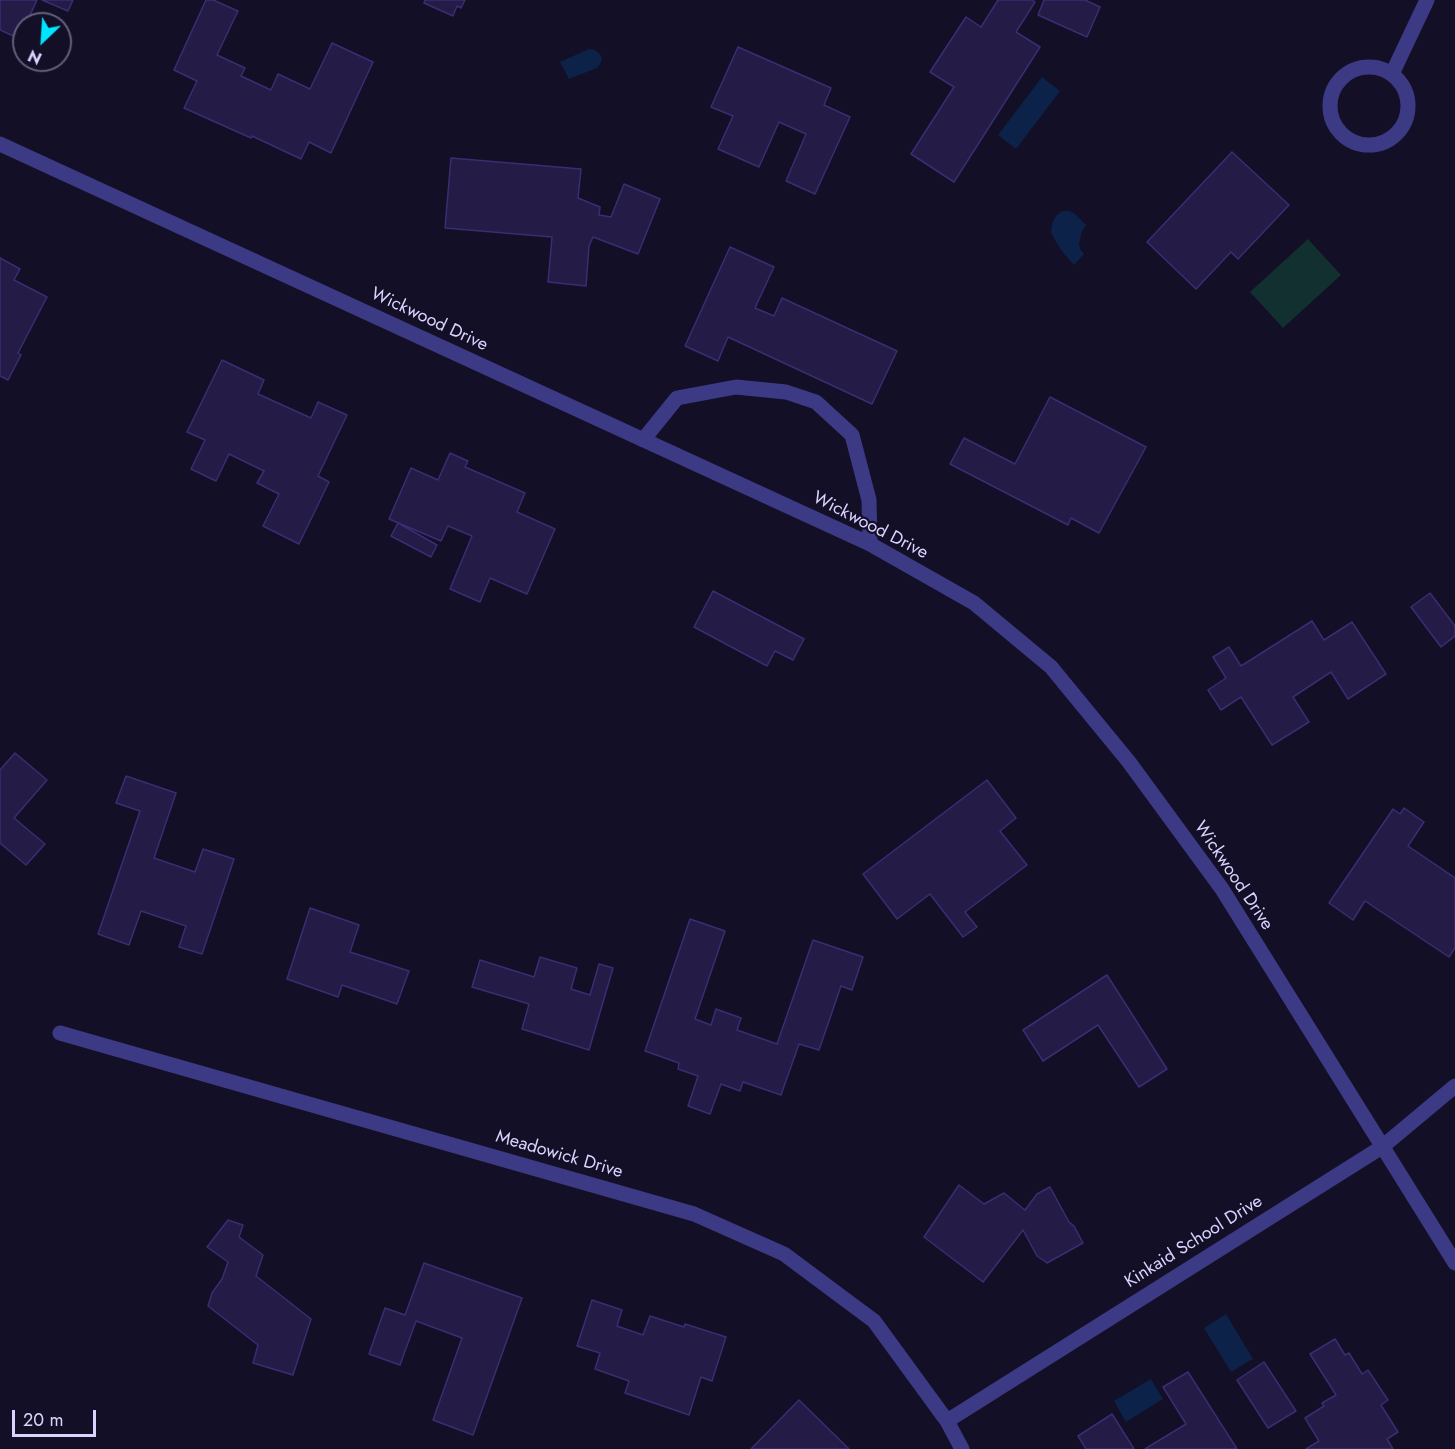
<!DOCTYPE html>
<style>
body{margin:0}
#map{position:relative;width:1455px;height:1449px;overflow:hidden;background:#130f26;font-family:Jost,sans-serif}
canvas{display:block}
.north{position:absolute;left:12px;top:12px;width:60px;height:60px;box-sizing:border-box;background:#130f26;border:2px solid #625e7d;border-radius:50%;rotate:205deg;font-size:16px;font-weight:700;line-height:24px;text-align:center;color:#d9d4ff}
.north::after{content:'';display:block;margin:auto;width:21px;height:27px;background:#00e5ff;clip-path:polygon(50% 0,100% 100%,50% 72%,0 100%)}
.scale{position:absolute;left:12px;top:1410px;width:84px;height:27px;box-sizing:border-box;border:3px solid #d9d4ff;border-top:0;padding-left:8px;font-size:18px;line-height:21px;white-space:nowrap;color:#d9d4ff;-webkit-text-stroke:4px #130f26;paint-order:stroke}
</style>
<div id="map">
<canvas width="1455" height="1449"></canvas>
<div class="north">N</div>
<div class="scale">20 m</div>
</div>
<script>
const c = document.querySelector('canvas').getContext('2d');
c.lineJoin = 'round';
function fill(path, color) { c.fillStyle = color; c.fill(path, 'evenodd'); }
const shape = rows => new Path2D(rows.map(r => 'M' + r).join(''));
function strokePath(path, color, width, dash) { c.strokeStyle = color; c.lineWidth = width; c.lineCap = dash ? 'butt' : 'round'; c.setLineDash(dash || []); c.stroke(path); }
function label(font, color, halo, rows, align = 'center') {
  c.font = font + ' Jost,sans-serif'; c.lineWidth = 4.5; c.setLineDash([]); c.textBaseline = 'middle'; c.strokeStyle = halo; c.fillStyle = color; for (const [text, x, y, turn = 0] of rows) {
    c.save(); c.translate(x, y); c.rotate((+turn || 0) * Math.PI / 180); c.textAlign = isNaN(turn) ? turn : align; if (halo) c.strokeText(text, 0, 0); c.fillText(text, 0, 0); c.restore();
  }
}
const green = shape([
 [1308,239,1341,275,1283,328,1250,292]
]);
const water = shape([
 [589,49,595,50,600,54,602,59,600,64,597,68,569,79,560,62],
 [1042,77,1060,91,1016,149,998,135],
 [1062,211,1070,211,1075,214,1086,225,1082,231,1079,244,1080,249,1084,254,1074,265,1061,250,1051,233,1052,223,1056,216],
 [1226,1314,1253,1359,1231,1372,1204,1328],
 [1151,1379,1163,1399,1126,1422,1114,1401]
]);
const building = shape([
 [0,0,37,0,26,24,24,24,24,29,20,39,0,30,0,0],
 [42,0,73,0,68,11,42,0],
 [206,0,213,0,238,11,217,55,245,68,241,76,271,90,278,74,310,89,332,43,373,62,331,153,309,142,301,159,252,136,251,138,184,108,197,81,174,70,206,0],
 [425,0,465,0,461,8,457,6,453,16,424,3,425,0],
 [998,0,1032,0,1035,2,1016,32,1040,47,954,182,911,154,954,87,930,72,966,17,981,27,998,0],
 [1044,0,1085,0,1100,7,1087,37,1038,15,1044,0],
 [738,47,831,88,824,105,850,117,815,194,786,181,806,134,779,122,759,167,718,149,733,116,711,107,738,47],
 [1232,152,1289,205,1238,259,1231,252,1196,289,1147,242,1232,152],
 [451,158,581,169,578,198,600,207,599,215,611,217,624,184,660,199,638,254,593,237,589,246,586,286,548,282,552,237,445,228,451,158],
 [730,247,774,267,755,308,774,316,782,298,897,351,872,404,728,337,718,361,685,346,730,247],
 [0,258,20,269,14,280,47,297,18,353,21,355,8,380,0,376,0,258],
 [222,360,264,380,258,394,311,418,318,402,347,415,318,476,329,482,299,544,263,526,279,494,257,483,264,471,229,454,216,481,191,469,205,440,187,432,222,360],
 [1050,397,1146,447,1099,533,1071,518,1068,525,950,464,964,438,1015,464,1050,397],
 [450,453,468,461,465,467,525,493,517,512,555,529,527,594,490,578,480,602,450,589,472,536,448,526,441,541,389,519,411,468,438,480,450,453],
 [398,523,437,545,431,557,391,536,398,523],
 [713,591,804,639,793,660,775,651,767,666,694,627,713,591],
 [1430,593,1455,626,1455,636,1441,647,1411,607,1430,593],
 [1312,621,1324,640,1352,622,1386,674,1348,699,1331,672,1293,697,1309,722,1272,745,1241,697,1221,710,1208,690,1226,678,1213,657,1229,647,1241,666,1312,621],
 [15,753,47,780,14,818,45,844,26,865,0,843,0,770,15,753],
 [126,776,176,793,154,858,195,872,203,849,234,859,202,954,179,947,186,926,141,911,129,945,98,934,140,811,116,803,126,776],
 [987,780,1016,818,1000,831,1027,865,965,912,977,927,963,937,930,894,897,919,863,874,987,780],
 [1404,808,1424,822,1408,846,1455,878,1455,948,1449,957,1365,901,1353,920,1329,903,1393,809,1400,814,1404,808],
 [310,908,359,925,350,952,409,971,397,1004,342,985,338,997,287,979,310,908],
 [690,919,725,931,695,1019,711,1025,716,1009,741,1018,737,1030,777,1044,813,940,863,957,852,990,841,986,819,1050,799,1044,781,1095,743,1082,740,1091,721,1084,710,1114,688,1106,698,1076,678,1069,679,1063,645,1051,690,919],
 [540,957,577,968,571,989,590,995,599,964,613,968,589,1050,522,1029,529,1004,472,987,480,960,534,977,540,957],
 [1107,975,1167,1069,1139,1087,1098,1025,1043,1061,1023,1030,1107,975],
 [959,1185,984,1204,1004,1193,1025,1210,1037,1194,1050,1187,1069,1222,1074,1226,1083,1243,1047,1263,1037,1256,1023,1230,983,1282,924,1237,959,1185],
 [228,1220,243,1225,239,1237,263,1255,256,1276,311,1319,293,1375,253,1363,258,1345,208,1306,212,1293,222,1279,228,1262,207,1247,228,1220],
 [424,1263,522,1298,473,1435,433,1420,462,1338,416,1321,400,1365,369,1354,385,1308,405,1315,424,1263],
 [592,1300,622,1310,617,1326,643,1335,650,1316,684,1327,685,1324,726,1337,712,1381,701,1377,689,1415,625,1393,629,1381,595,1369,600,1353,577,1346,592,1300],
 [1335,1339,1345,1355,1349,1353,1362,1374,1368,1370,1388,1400,1381,1405,1398,1432,1387,1439,1393,1449,1306,1449,1319,1441,1305,1418,1324,1406,1322,1403,1336,1395,1310,1354,1335,1339],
 [1264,1362,1296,1411,1268,1428,1237,1380,1264,1362],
 [1188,1372,1237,1449,1145,1449,1186,1424,1163,1387,1188,1372],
 [799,1400,849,1449,751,1449,799,1400],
 [1112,1414,1134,1449,1086,1449,1078,1436,1112,1414]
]);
const minor = shape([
 '1330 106a39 39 0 1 1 78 0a39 39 0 1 1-78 0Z',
 [1392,74,1427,0],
 [0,144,870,544,974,603,1051,667,1129,762,1222,889,1455,1263],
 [643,440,677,398,736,387,786,392,816,402,852,435,869,500,870,544],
 [60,1033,694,1214,784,1254,874,1321,947,1421,962,1449],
 [947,1421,1382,1147,1455,1086]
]);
const streetNames = [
 ["Wickwood Drive",429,320,25],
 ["Wickwood Drive",870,526,27],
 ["Wickwood Drive",1233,876,56],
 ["Meadowick Drive",559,1155,16],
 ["Kinkaid School Drive",1194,1242,-32]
];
fill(green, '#12302f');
fill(water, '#0c2248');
fill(building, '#241b47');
strokePath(building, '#3b2d73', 1.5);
strokePath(minor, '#3d3a85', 15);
label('18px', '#d9d4ff', '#130f26', streetNames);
</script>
